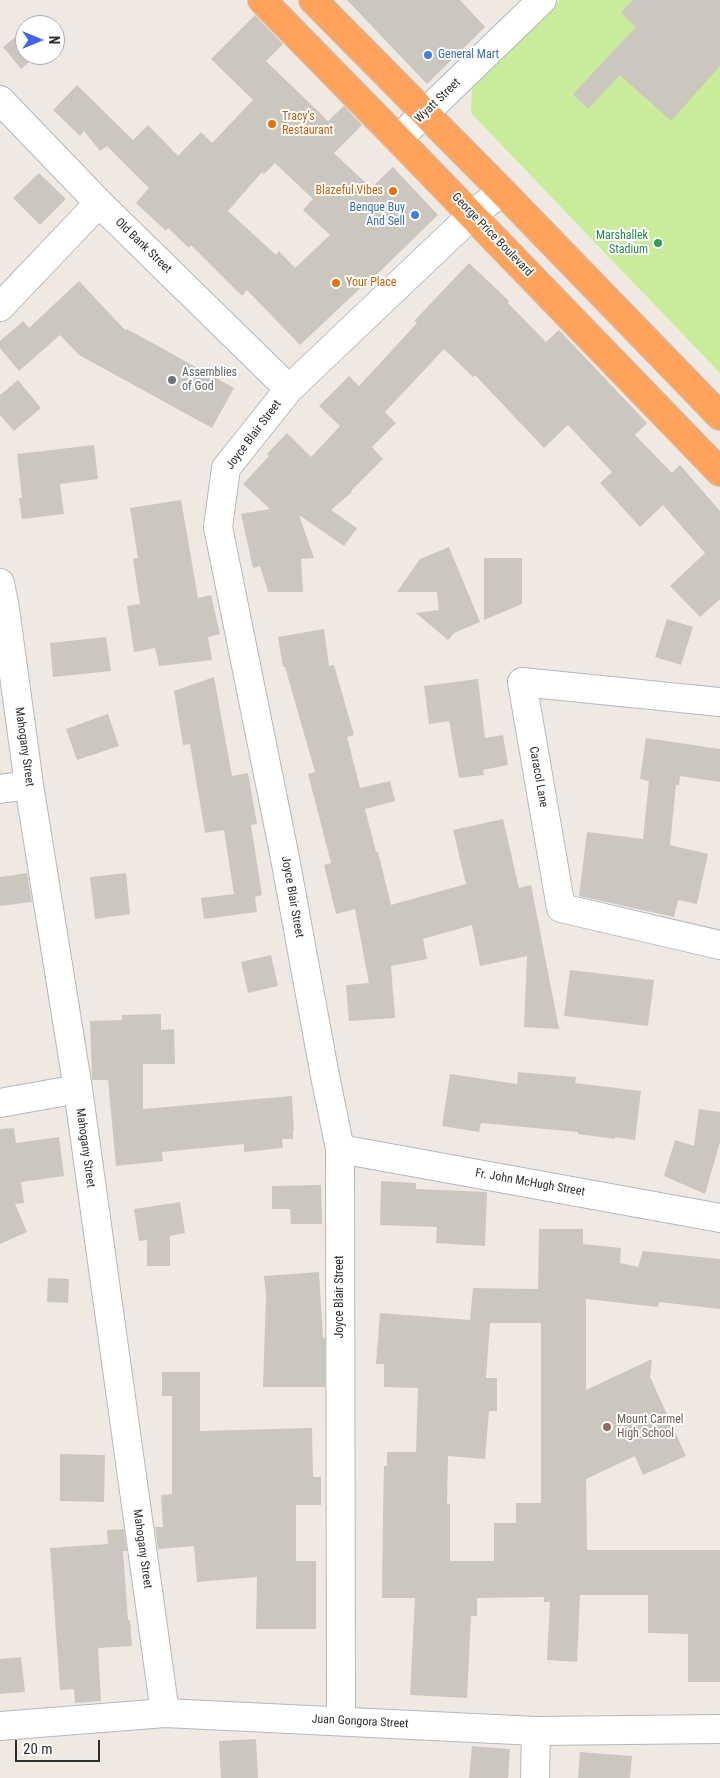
<!DOCTYPE html>
<style>
body{margin:0}
#map{position:relative;width:720px;height:1778px;overflow:hidden;background:#efe9e1;font-family:"Roboto Condensed",sans-serif}
canvas{display:block}
.north{position:absolute;left:15px;top:15px;width:50px;height:50px;box-sizing:border-box;background:#fff;border:1px solid #ababab;border-radius:50%;rotate:90deg;font-size:14px;font-weight:700;line-height:20px;text-align:center;color:#2e2e2e}
.north::after{content:'';display:block;margin:auto;width:18px;height:22px;background:#4264fb;clip-path:polygon(50% 0,100% 100%,50% 72%,0 100%)}
.scale{position:absolute;left:15px;top:1740px;width:85px;height:22px;box-sizing:border-box;border:2px solid #2e2e2e;border-top:0;padding-left:6px;font-size:15px;line-height:18px;white-space:nowrap;color:#2e2e2e;-webkit-text-stroke:4px #fff;paint-order:stroke}
</style>
<div id="map">
<canvas width="720" height="1778"></canvas>
<div class="north">N</div>
<div class="scale">20 m</div>
</div>
<script>
const c = document.querySelector('canvas').getContext('2d');
c.lineJoin = 'round';
function fill(path, color) { c.fillStyle = color; c.fill(path, 'evenodd'); }
const shape = rows => new Path2D(rows.map(r => 'M' + r).join(''));
function strokePath(path, color, width, dash) { c.strokeStyle = color; c.lineWidth = width; c.lineCap = dash ? 'butt' : 'round'; c.setLineDash(dash || []); c.stroke(path); }
function label(font, color, halo, rows, align = 'center') {
  c.font = font + ' "Roboto Condensed",sans-serif'; c.lineWidth = 4; c.setLineDash([]); c.textBaseline = 'middle'; c.strokeStyle = halo; c.fillStyle = color; for (const [text, x, y, turn = 0] of rows) {
    c.save(); c.translate(x, y); c.rotate((+turn || 0) * Math.PI / 180); c.textAlign = isNaN(turn) ? turn : align; if (halo) c.strokeText(text, 0, 0); c.fillText(text, 0, 0); c.restore();
  }
}
const pitch = shape([
 [560,0,720,0,720,373,471,113,472,85]
]);
const building = shape([
 [347,0,460,0,485,27,427,84],
 [633,0,720,0,720,66,671,121,620,75,588,109,573,94,636,27,621,13],
 [255,15,283,44,266,61,328,121,344,106,362,125,334,153,371,188,393,167,438,215,369,282,368,281,300,345,247,290,242,296,191,245,189,248,168,228,166,231,136,203,149,188,107,146,100,151,84,131,80,136,53,110,77,85,133,140,148,125,178,156,201,132,212,143,253,100,211,59],
 [275,163,313,199,303,210,330,235,295,268,279,251,276,255,228,211,262,172,264,174],
 [25,29,25,55,37,55,21,69,3,47],
 [39,173,66,199,40,225,13,198],
 [469,263,509,301,508,303,546,342,559,330,647,423,635,435,672,473,680,465,720,511,720,599,700,617,670,586,705,553,663,505,640,527,600,483,612,472,568,425,544,448,475,375,473,377,444,349,385,412,396,423,372,447,383,459,351,491,352,492,331,510,357,528,344,546,299,515,314,558,301,559,303,592,268,592,260,566,253,568,241,514,270,509,243,484,269,456,267,454,287,433,311,457,340,426,319,406,349,376,359,386,417,323,414,321],
 [79,281,125,330,127,329,234,388,212,428,79,355,60,335,19,371,0,348,0,341,23,321,29,328],
 [18,380,41,408,14,431,0,415,0,395],
 [94,445,98,479,60,484,64,514,22,519,19,498,22,498,17,454],
 [181,500,198,598,211,595,220,634,208,637,212,660,159,666,155,648,134,652,127,606,140,604,133,559,138,558,130,508],
 [449,547,480,622,454,633,448,640,416,613,439,610,437,592,397,592,420,559],
 [484,558,522,558,522,604,484,620],
 [667,619,693,627,681,665,655,657],
 [324,629,329,666,334,665,354,735,347,737,360,788,390,781,395,801,365,809,376,852,378,852,391,905,466,884,453,830,503,819,519,888,531,885,559,1029,524,1027,527,956,480,966,472,925,423,939,427,959,391,966,395,1018,349,1021,346,985,369,983,355,909,336,914,324,865,331,863,308,774,315,772,285,667,283,667,278,637],
 [106,637,111,671,53,677,50,643],
 [214,677,232,776,248,773,257,824,251,825,262,895,255,897,257,912,204,919,201,898,234,894,224,830,205,833,190,744,183,745,174,691],
 [478,679,485,738,503,735,508,765,483,770,484,775,459,778,449,721,429,724,424,686],
 [108,714,119,746,77,760,66,729],
 [646,738,720,749,720,782,680,776,679,785,676,785,670,845,708,854,697,904,678,900,674,917,579,896,587,832,643,839,649,781,640,779],
 [27,873,32,902,0,906,0,877],
 [126,873,130,914,95,919,90,877],
 [271,955,278,986,248,993,241,962],
 [570,970,654,980,648,1026,564,1016],
 [161,1014,161,1030,174,1029,175,1064,143,1064,143,1109,292,1096,294,1130,293,1130,293,1139,282,1139,283,1148,244,1152,244,1144,162,1152,163,1161,116,1166,108,1080,92,1080,90,1021,122,1020,122,1015],
 [518,1072,576,1077,575,1083,641,1091,635,1140,615,1137,615,1139,578,1134,578,1132,481,1123,479,1132,442,1126,450,1074,517,1084],
 [699,1109,720,1112,720,1142,705,1194,664,1176,675,1140,694,1146],
 [14,1128,16,1143,59,1137,64,1176,21,1182,24,1203,15,1204,27,1232,0,1244,0,1129],
 [381,1181,416,1183,416,1189,487,1192,485,1246,436,1243,437,1227,380,1225],
 [321,1185,322,1224,291,1224,290,1209,272,1209,272,1186],
 [180,1202,185,1233,170,1236,170,1266,147,1266,147,1240,139,1241,134,1209],
 [539,1229,583,1229,583,1244,621,1248,620,1263,638,1267,643,1251,720,1259,720,1309,659,1302,658,1307,586,1299,586,1390,652,1359,650,1377,686,1456,643,1475,635,1456,586,1479,587,1550,720,1550,720,1682,688,1682,688,1634,648,1633,648,1595,580,1595,577,1662,547,1660,550,1602,544,1602,544,1597,477,1598,477,1616,471,1616,467,1698,410,1695,415,1598,382,1598,383,1512,384,1466,387,1466,387,1452,416,1452,418,1388,384,1387,384,1364,376,1364,380,1313,470,1320,473,1288,538,1289],
 [490,1323,541,1323,541,1503,516,1503,516,1523,494,1523,494,1561,450,1561,450,1504,447,1504,448,1456,485,1459,489,1411,497,1411,497,1378,486,1378],
 [319,1272,323,1338,325,1338,325,1387,263,1387,266,1295,264,1276],
 [48,1278,69,1279,68,1303,47,1302],
 [162,1372,200,1372,200,1431,312,1428,313,1477,321,1477,321,1505,296,1505,296,1561,316,1561,316,1629,256,1629,257,1577,197,1582,194,1546,158,1549,155,1527,163,1527,161,1495,172,1494,172,1396,162,1396],
 [60,1454,105,1455,104,1502,60,1501],
 [124,1529,127,1551,123,1551,128,1620,130,1620,132,1646,98,1648,101,1701,75,1703,74,1689,60,1690,50,1548,108,1544,107,1530],
 [21,1657,25,1692,0,1694,0,1659],
 [256,1739,258,1778,221,1778,219,1741],
 [472,1746,510,1749,508,1778,469,1778],
 [580,1752,632,1756,630,1778,578,1778]
]);
const street = shape([
 [0,100,99,203,289,389],
 [398,139,542,0],
 [0,307,99,203],
 [0,583,5,609,29,785,78,1089,165,1713],
 [720,702,522,682,561,908,720,945],
 [0,789,29,785],
 [0,1103,78,1089],
 [340,1149,720,1218],
 [341,1721,340,1149,325,1076,284,853,218,527,226,468,289,389,472,215,502,191],
 [535,1778,536,1731]
]);
const secondary = shape([
 [0,1726,165,1713,536,1731,720,1729]
]);
const highway = shape([
 [262,0,398,139,720,472],
 [313,0,502,191,720,416]
]);
const markers = [
 [428,55,5,"#3f7fe0"],
 [272,124,5,"#e8710a"],
 [393,191,5,"#e8710a"],
 [415,215,5,"#3f7fe0"],
 [658,243,5,"#2e9e5b"],
 [336,283,5,"#e8710a"],
 [172,380,5,"#6b7280"],
 [607,1427,5,"#8d6e63"]
];
const shopNames = [
 ["General Mart",438,55],
 ["Benque Buy",405,208,"right"],
 ["And Sell",405,222,"right"]
];
const streetNames = [
 ["Wyatt Street",438,101,-44],
 ["George Price Boulevard",492,235,46],
 ["Old Bank Street",143,246,44],
 ["Joyce Blair Street",254,435,-53],
 ["Mahogany Street",24,747,82],
 ["Caracol Lane",538,777,80],
 ["Joyce Blair Street",292,897,80],
 ["Mahogany Street",85,1148,82],
 ["Fr. John McHugh Street",530,1183,10],
 ["Joyce Blair Street",340,1297,-90],
 ["Mahogany Street",142,1549,82],
 ["Juan Gongora Street",360,1722,3]
];
const foodNames = [
 ["Tracy's",282,117],
 ["Restaurant",282,131],
 ["Blazeful Vibes",383,191,"right"],
 ["Your Place",346,283]
];
const leisureNames = [
 ["Marshallek",648,236],
 ["Stadium",648,250]
];
const worshipNames = [
 ["Assemblies",182,373],
 ["of God",182,387]
];
const educationNames = [
 ["Mount Carmel",617,1420],
 ["High School",617,1434]
];
fill(pitch, '#c9ec9a');
fill(building, '#cbc7bf');
strokePath(street, '#b4b7c1', 30);
strokePath(secondary, '#b4b7c1', 30);
strokePath(highway, '#c9c9c9', 30);
strokePath(street, '#fff', 28);
strokePath(secondary, '#fff', 28);
strokePath(highway, '#ffa35c', 28);
for (const [x, y, r, color] of markers) { const dot = new Path2D(); dot.arc(x, y, r, 0, 2 * Math.PI); c.fillStyle = color; c.fill(dot); strokePath(dot, '#fff', 2); }
label('12px', '#366cbe', '#fff', shopNames, 'left');
label('12px', '#2e2e2e', '#fff', streetNames);
label('12px', '#c56008', '#fff', foodNames, 'left');
label('12px', '#27864d', '#fff', leisureNames, 'right');
label('12px', '#5b616d', '#fff', worshipNames, 'left');
label('12px', '#785e54', '#fff', educationNames, 'left');
</script>
